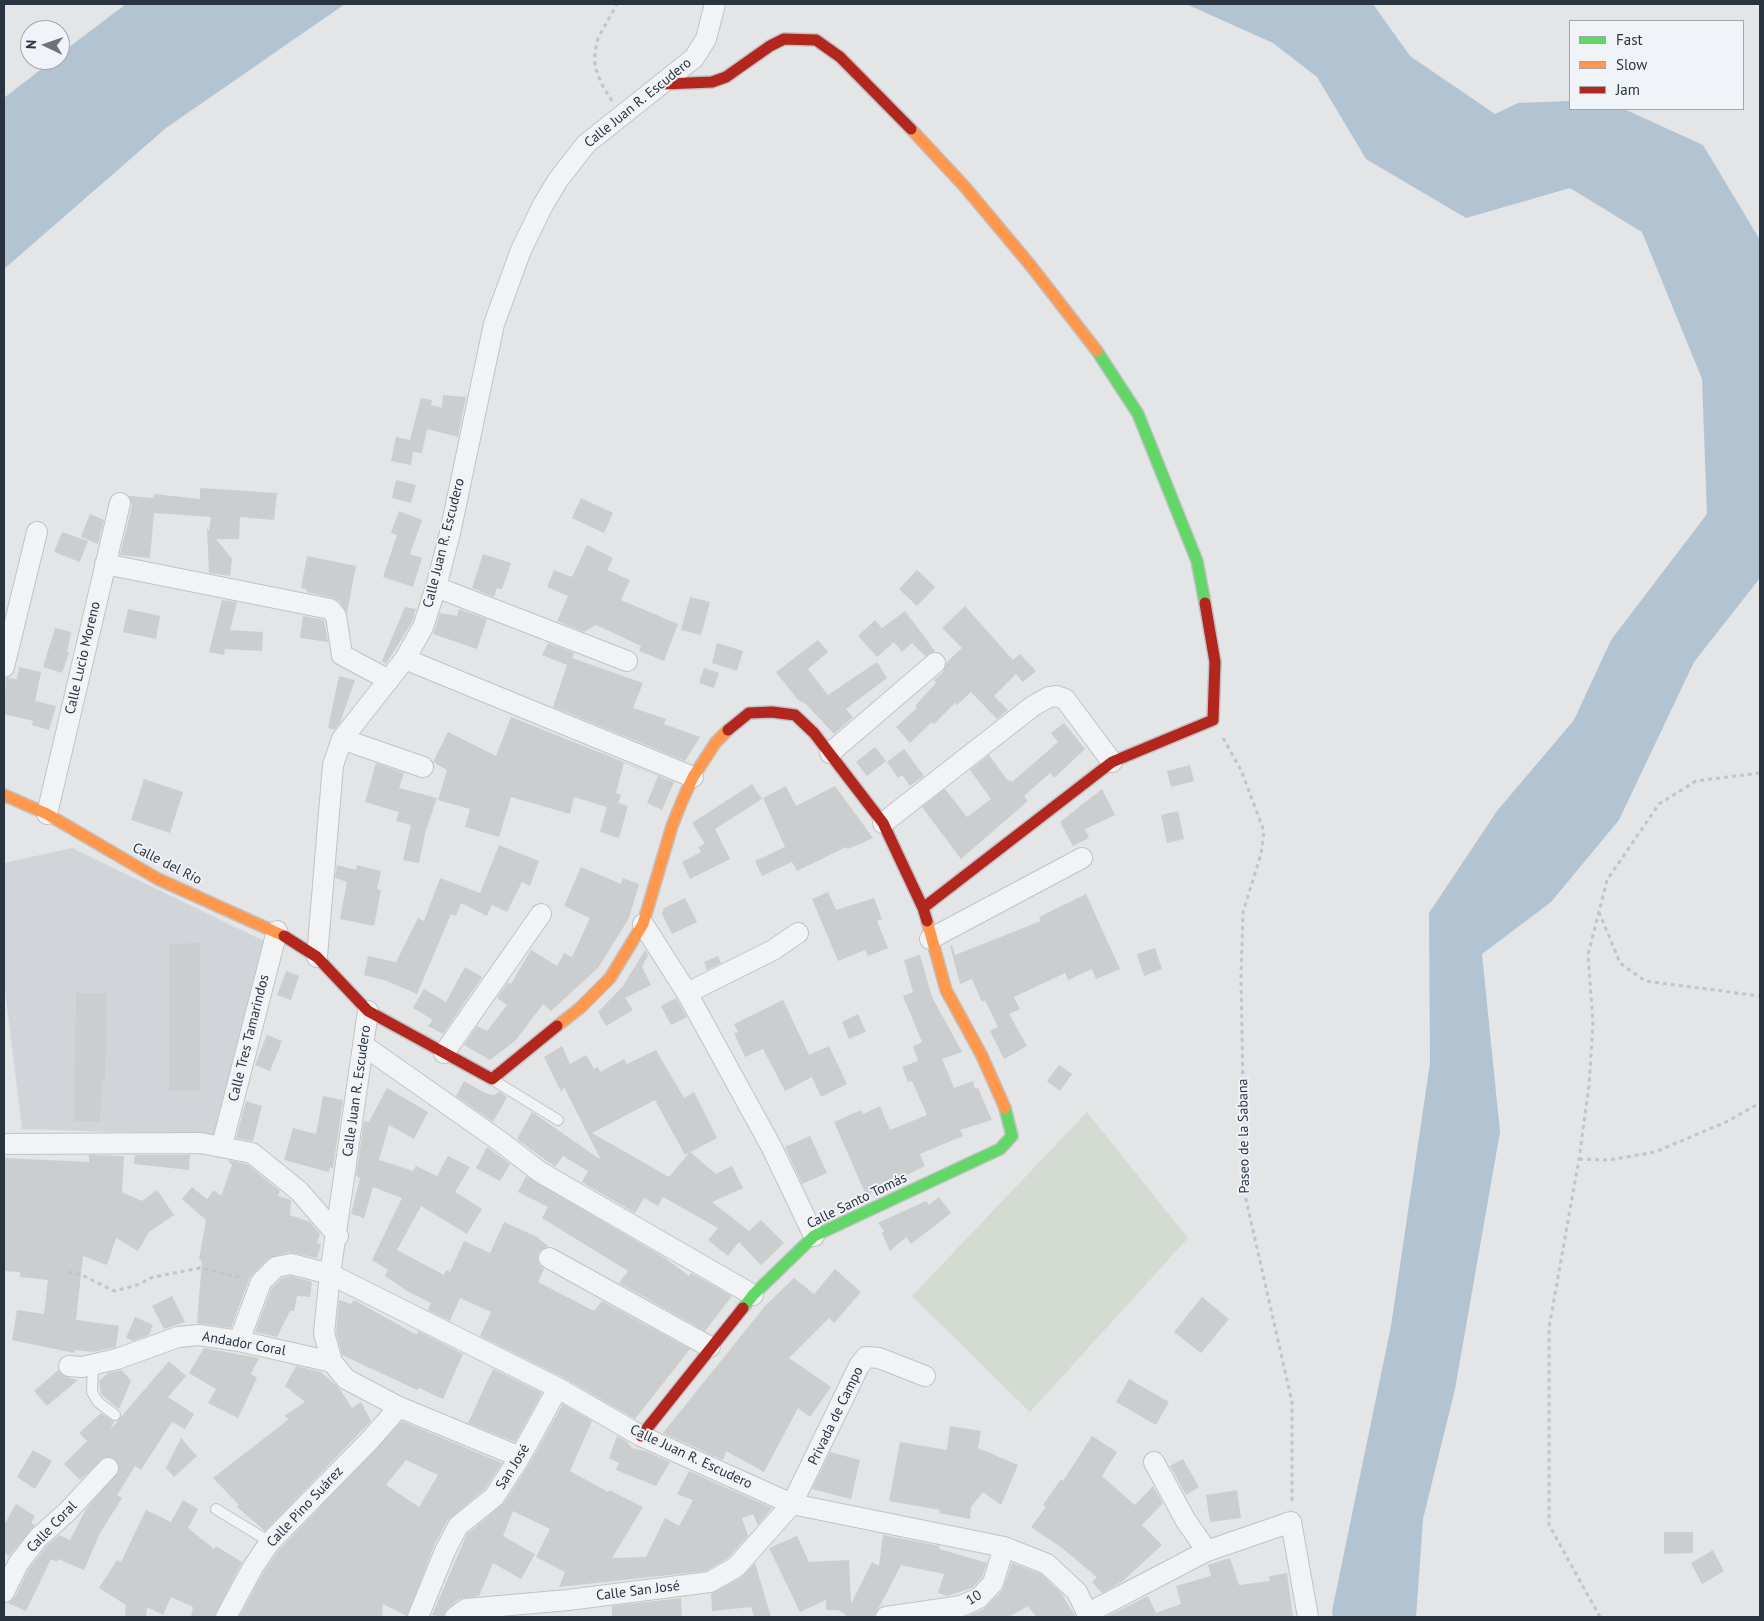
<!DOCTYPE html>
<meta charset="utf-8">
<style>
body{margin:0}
#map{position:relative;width:1764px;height:1621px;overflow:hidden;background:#e3e5e7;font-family:"PT Sans",sans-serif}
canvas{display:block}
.frame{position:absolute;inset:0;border:5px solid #2a3440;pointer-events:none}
.legend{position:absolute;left:1569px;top:20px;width:175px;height:90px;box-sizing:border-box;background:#f0f3f7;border:1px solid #a1a7ae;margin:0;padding:6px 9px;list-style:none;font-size:15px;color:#2a3440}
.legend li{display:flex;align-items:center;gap:10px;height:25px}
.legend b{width:25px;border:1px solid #a1a7ae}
.north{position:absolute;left:20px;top:20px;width:50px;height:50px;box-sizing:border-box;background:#f0f3f7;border:1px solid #a1a7ae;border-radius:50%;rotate:273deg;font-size:14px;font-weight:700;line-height:20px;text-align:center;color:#2a3440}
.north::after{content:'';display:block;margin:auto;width:18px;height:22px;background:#6b727a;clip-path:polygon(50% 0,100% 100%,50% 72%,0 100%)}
</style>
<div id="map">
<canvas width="1764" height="1621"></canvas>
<div class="frame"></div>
<ul class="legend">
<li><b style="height:6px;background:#63d668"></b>Fast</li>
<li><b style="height:6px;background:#ff974d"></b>Slow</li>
<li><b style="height:6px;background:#b3261e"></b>Jam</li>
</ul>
<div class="north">N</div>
</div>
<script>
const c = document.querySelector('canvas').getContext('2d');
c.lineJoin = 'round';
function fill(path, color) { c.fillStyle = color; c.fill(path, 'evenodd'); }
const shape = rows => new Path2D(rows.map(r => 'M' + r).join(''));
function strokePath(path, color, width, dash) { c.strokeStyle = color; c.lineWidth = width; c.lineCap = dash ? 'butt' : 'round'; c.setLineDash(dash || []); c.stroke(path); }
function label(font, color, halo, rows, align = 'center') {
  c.font = font + ' "PT Sans",sans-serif'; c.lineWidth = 4; c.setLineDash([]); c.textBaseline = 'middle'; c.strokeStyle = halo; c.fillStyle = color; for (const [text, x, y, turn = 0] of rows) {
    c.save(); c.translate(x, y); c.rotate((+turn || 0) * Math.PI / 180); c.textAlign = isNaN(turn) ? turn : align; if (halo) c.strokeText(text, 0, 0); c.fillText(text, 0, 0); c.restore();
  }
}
const built = shape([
 [72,848,268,943,218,1135,22,1129,4,982,4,863]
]);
const green = shape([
 [1087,1112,1188,1238,1030,1412,912,1296]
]);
const water = shape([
 [126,4,345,4,166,128,4,269,4,98,53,60,60,60,60,54],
 [1186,4,1373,4,1410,56,1495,114,1518,103,1570,101,1570,109,1624,109,1703,145,1760,240,1760,578,1694,662,1619,820,1551,902,1482,954,1500,1132,1455,1389,1423,1519,1416,1617,1333,1617,1332,1611,1391,1326,1430,1063,1429,913,1497,811,1574,720,1611,640,1707,514,1702,379,1642,232,1570,188,1466,218,1366,159,1317,77,1273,43]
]);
const building = shape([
 [443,395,466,397,458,437,427,429,422,453,413,452,411,465,391,461,396,437,410,440,421,398,432,400,431,405,442,408],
 [396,480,416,485,411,503,392,498],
 [200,488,277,493,274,520,240,517,239,539,216,539,232,559,230,576,209,573,207,528,209,531,211,517,154,513,150,558,120,555,132,506,129,496,153,498,154,494,200,499],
 [581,498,613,513,604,533,572,518],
 [399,511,422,520,410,554,422,558,413,587,383,577,397,535,391,533],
 [90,514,104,520,98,544,81,537],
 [62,532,88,541,80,562,54,552],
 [587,545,613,558,607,570,630,580,621,600,678,624,664,661,639,651,641,646,596,625,584,632,557,621,568,596,547,587,554,570,572,577],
 [483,554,511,563,502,589,497,588,494,597,472,588],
 [307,556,356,566,347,613,339,601,333,598,307,592,307,589,301,588],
 [917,570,935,587,917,606,899,589],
 [690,597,710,602,701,635,681,630],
 [222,600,237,602,230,630,263,632,262,651,225,649,224,655,209,652],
 [965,606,1013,660,1020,654,1036,671,1023,682,1016,674,994,696,1008,710,997,719,971,692,957,705,955,703,934,724,932,722,910,743,896,727,917,708,915,706,936,683,934,680,943,672,947,662,962,648,942,628],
 [405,607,416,609,412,622,386,664,382,661],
 [128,609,160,616,156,639,123,632],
 [459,609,487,619,477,649,433,634,440,613,457,616],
 [905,611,935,651,925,656,912,643,902,652,894,642,877,657,858,636,875,620,882,628],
 [303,616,324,620,328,642,300,638],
 [55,628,71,632,67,652,69,653,62,673,43,667],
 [818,640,828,652,808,669,828,695,877,662,887,678,846,709,853,717,834,734,806,704,798,700,776,672],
 [548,643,574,653,572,658,643,683,633,708,666,719,664,724,700,737,685,761,553,707,567,665,542,655],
 [717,643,743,651,737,671,712,663],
 [19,667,41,672,35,701,56,706,49,730,32,725,33,721,4,714,6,678,17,679],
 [704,668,719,673,714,688,699,683],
 [339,676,355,680,340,723,334,730,328,728],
 [511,717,674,782,662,810,647,803,658,776,624,763,616,793,621,795,618,803,628,806,619,838,600,832,607,807,574,797,570,814,511,797,499,837,465,827,470,809,438,800,447,770,433,762,448,732,496,756],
 [1064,723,1085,749,1054,778,1050,773,1024,796,1028,801,961,859,922,807,945,789,967,817,991,799,970,770,989,755,1008,781,1010,780,1012,782,1058,742,1051,733],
 [875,747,886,761,867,776,856,762],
 [904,749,924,776,910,786,902,775,898,778,887,762],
 [376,763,404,773,399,788,437,798,426,830,419,863,403,860,411,825,396,821,399,812,365,802],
 [1190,765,1194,781,1171,787,1167,771],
 [144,779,183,792,170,833,131,820],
 [752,784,762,799,715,829,730,859,690,879,682,862,701,852,698,847,705,844,692,823],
 [786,786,796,806,835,786,873,838,848,849,846,847,797,871,792,862,762,876,755,861,785,847,763,798],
 [1102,789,1115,815,1085,829,1089,838,1073,846,1060,822],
 [1178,811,1184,839,1167,843,1161,815],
 [499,845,539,861,530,886,522,882,507,912,492,905,487,916,461,903,456,916,451,914,417,994,387,981,364,975,368,956,396,962,418,918,424,921,440,878,480,893],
 [337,865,356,870,357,865,381,871,377,889,381,890,374,926,340,919,347,882,335,878],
 [581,867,621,884,623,878,639,884,629,918,598,968,551,1011,543,1004,516,1040,490,1060,464,1045,477,1026,487,1031,507,1005,497,998,508,982,511,984,531,950,557,966,564,953,572,957,590,918,564,906],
 [828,892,836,910,874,898,882,919,877,921,888,948,868,956,865,950,838,961,812,899],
 [1086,894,1120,969,1096,979,1092,969,1068,980,1065,973,1014,997,1020,1009,1009,1014,1027,1046,1004,1059,990,1031,998,1027,985,1000,982,1002,972,979,960,984,950,946,952,945,955,955,1041,921,1039,917],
 [685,898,697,922,672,934,662,914,664,908],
 [200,943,200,1091,169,1091,169,944],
 [1155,948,1162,969,1144,976,1137,954],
 [645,950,648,955,642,967,651,985,625,998,633,1010,606,1026,598,1012,623,986],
 [920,955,932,997,962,1052,942,1059,954,1088,973,1081,975,1089,978,1088,992,1120,960,1130,963,1136,920,1154,925,1166,866,1195,834,1122,861,1110,863,1114,880,1106,890,1130,927,1115,912,1081,908,1082,902,1067,918,1061,913,1046,922,1042,903,996,913,992,904,960],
 [718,956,721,963,707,970,704,962],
 [465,967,482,977,443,1034,428,1026,433,1020,413,1008,424,989,446,1002],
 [286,971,299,976,291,1000,277,995],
 [76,993,107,993,105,1079,102,1079,100,1122,74,1121],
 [676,998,687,1017,671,1025,661,1006],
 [783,1000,809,1055,829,1046,847,1084,821,1097,812,1077,785,1091,763,1049,745,1057,734,1033,738,1032,734,1024],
 [858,1014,866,1032,849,1039,842,1022],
 [267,1035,282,1041,270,1071,255,1065],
 [562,1046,570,1064,586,1055,594,1069,598,1067,600,1072,624,1059,627,1064,656,1050,684,1098,694,1092,717,1138,685,1155,655,1100,592,1133,669,1177,690,1152,716,1174,732,1166,743,1188,712,1202,749,1231,761,1220,784,1243,761,1265,739,1242,728,1256,708,1240,718,1228,663,1197,658,1206,644,1198,635,1213,582,1182,588,1171,563,1156,555,1167,517,1139,532,1112,601,1160,564,1087,561,1092,544,1057],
 [1059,1065,1072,1074,1060,1091,1047,1081],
 [464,1081,485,1093,493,1095,500,1092,507,1097,493,1122,456,1096],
 [387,1088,428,1112,414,1139,389,1125,379,1160,413,1171,416,1166,437,1176,448,1156,470,1167,455,1192,482,1209,467,1234,421,1206,397,1250,444,1275,446,1270,450,1272,464,1241,490,1253,504,1222,537,1237,548,1246,538,1253,539,1264,544,1269,538,1282,594,1311,602,1301,690,1349,635,1419,564,1378,480,1336,491,1312,460,1298,450,1321,428,1310,431,1303,407,1291,385,1276,388,1270,372,1260,402,1198,373,1187,364,1218,351,1214,360,1178,356,1176,364,1121,369,1122],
 [323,1096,343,1100,333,1168,330,1167,329,1172,284,1160,293,1128,316,1134],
 [246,1101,262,1106,253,1141,236,1138],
 [810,1136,827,1173,802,1184,785,1147],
 [487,1147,510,1164,500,1181,476,1168],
 [89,1155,124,1156,122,1192,142,1201,157,1190,174,1215,149,1232,138,1251,116,1238,107,1265,83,1256,76,1320,119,1326,116,1347,93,1352,75,1350,74,1353,12,1340,17,1310,44,1314,48,1280,20,1277,20,1272,4,1271,4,1158,89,1162],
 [135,1155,190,1155,189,1170,134,1164],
 [228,1160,247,1164,280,1191,278,1196,291,1200,290,1215,310,1222,320,1234,317,1243,321,1244,317,1258,289,1252,268,1259,250,1277,231,1328,197,1323,202,1261,199,1260,206,1220,182,1199,192,1187,207,1199,214,1190,221,1196,232,1165],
 [526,1176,665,1258,689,1276,691,1273,732,1296,705,1331,619,1283,628,1271,542,1218,548,1207,518,1192],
 [939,1197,951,1213,911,1244,906,1237,890,1251,882,1233,884,1231,878,1223,926,1201,929,1205],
 [835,1269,861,1292,834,1323,829,1318,789,1358,831,1387,810,1417,798,1408,764,1472,726,1451,723,1460,663,1433,765,1306,794,1278,814,1294],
 [291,1276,312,1282,310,1297,297,1296,294,1311,290,1311,277,1337,255,1332,271,1289,282,1278],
 [172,1296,185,1322,164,1329,152,1306],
 [1202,1297,1229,1319,1201,1353,1174,1332],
 [339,1300,351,1304,354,1300,417,1335,418,1331,463,1354,443,1399,419,1388,417,1390,342,1355,336,1332],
 [135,1317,153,1325,149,1335,133,1341,126,1338],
 [204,1348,259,1358,251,1374,257,1378,238,1418,208,1403,216,1389,189,1373],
 [169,1361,186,1376,168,1397,194,1414,185,1429,172,1422,141,1470,135,1466,117,1495,122,1498,100,1533,84,1570,58,1559,57,1562,51,1559,26,1611,8,1603,15,1597,28,1570,47,1546,59,1535,70,1540,86,1509,119,1471,116,1460,105,1457,80,1480,64,1464,87,1441,79,1433,101,1413,114,1422,110,1430],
 [296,1366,321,1372,339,1388,352,1408,361,1402,371,1421,265,1531,237,1507,239,1505,213,1478,289,1419,284,1416,305,1402,285,1386],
 [493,1369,542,1393,515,1442,468,1423],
 [58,1370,63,1376,78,1380,47,1406,34,1391],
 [122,1370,131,1381,119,1409,101,1394,99,1381,108,1373],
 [1129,1379,1169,1402,1156,1425,1116,1402],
 [563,1404,592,1421,570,1471,608,1492,609,1490,643,1507,612,1558,646,1557,665,1518,679,1526,693,1500,677,1494,689,1471,772,1508,758,1525,753,1514,742,1518,748,1536,728,1558,706,1571,559,1587,565,1572,536,1557,550,1529,513,1511,503,1536,535,1554,521,1579,493,1563,479,1596,459,1599,448,1608,443,1617,432,1615,467,1534,504,1503,530,1463],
 [402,1421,502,1463,485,1489,447,1521,434,1546,407,1616,383,1604,382,1617,239,1617,263,1573,279,1550],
 [406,1460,438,1475,419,1507,386,1485],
 [950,1426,981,1431,978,1448,1018,1465,1001,1505,983,1492,971,1507,970,1519,939,1513,940,1510,889,1501,900,1442,947,1450],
 [617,1436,626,1441,632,1448,645,1451,670,1462,656,1486,616,1470,619,1463,609,1458],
 [1092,1436,1117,1452,1102,1476,1135,1505,1153,1486,1163,1503,1142,1525,1162,1545,1123,1581,1102,1593,1092,1582,1097,1577,1062,1548,1031,1527,1046,1507,1043,1505,1061,1479,1063,1481],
 [181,1438,197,1456,174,1477,166,1468],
 [33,1450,52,1461,35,1489,17,1477],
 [830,1452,860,1460,851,1499,812,1489],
 [1183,1459,1199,1487,1186,1495,1170,1466],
 [1237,1490,1241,1518,1210,1522,1206,1495],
 [183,1500,198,1509,188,1528,214,1549,216,1546,242,1562,214,1617,191,1617,193,1607,171,1597,163,1615,147,1607,146,1617,125,1617,126,1605,99,1588,117,1560,121,1562,146,1510,171,1522],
 [16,1504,35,1516,31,1523,35,1525,9,1556,4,1552,4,1525],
 [1664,1532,1693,1532,1693,1553,1664,1554],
 [883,1535,940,1546,939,1549,987,1563,982,1577,972,1588,947,1596,938,1593,944,1574,901,1565,874,1617,844,1617,846,1615,838,1610,826,1610,826,1600,800,1612,769,1548,797,1536,809,1562,849,1560,851,1604,872,1562,879,1566],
 [1713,1550,1724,1571,1702,1584,1691,1563],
 [1230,1558,1239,1585,1270,1581,1269,1576,1287,1573,1293,1617,1106,1617,1148,1596,1156,1613,1181,1604,1176,1586,1211,1576,1208,1565],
 [755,1563,771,1617,754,1617,751,1607,712,1611,711,1594,742,1577],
 [1012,1563,1041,1574,1061,1593,1076,1617,1036,1617,1028,1606,1009,1617,965,1617,984,1609,1002,1591],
 [681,1598,682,1617,612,1617,612,1606]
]);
const path = shape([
 [612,101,601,83,595,67,595,52,598,38,617,4],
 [1223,738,1241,770,1264,831,1261,854,1243,912,1241,978,1245,1195,1292,1402,1292,1504],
 [1599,912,1620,963,1645,981,1760,996],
 [1579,1159,1609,1160,1655,1152,1726,1122,1760,1103],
 [68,1272,82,1275,114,1291,137,1285,153,1277,200,1268,243,1278],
 [1600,1617,1549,1525,1549,1328,1579,1159,1589,1086,1593,1023,1588,955,1607,880,1659,804,1696,781,1760,773]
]);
const lane = shape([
 [493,1080,558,1120],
 [93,1364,92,1392,98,1402,115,1415],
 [216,1509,270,1542]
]);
const street = shape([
 [105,564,330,609,336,616,342,655,389,680],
 [436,587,627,661],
 [405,659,693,777],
 [4,667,37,532],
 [342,739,423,767],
 [830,753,935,663],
 [47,814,120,503],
 [883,823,1033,706,1049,697,1057,696,1065,699,1112,762],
 [643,924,687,993,772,1148,814,1236],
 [930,939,1082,858],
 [317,957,333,765,342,739,405,659,423,627,436,587,450,533,494,324,521,250,543,205,558,180,586,144,694,58,706,39,715,4],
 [687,993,773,950,798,933],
 [368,1011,330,1274,324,1333,332,1362,346,1379,399,1407,520,1457],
 [363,1045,501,1142,540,1172,753,1295],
 [444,1053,541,914],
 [4,1144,201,1143,252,1153,299,1191,338,1236],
 [222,1145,277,931],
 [549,1258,710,1347],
 [239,1341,261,1282,276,1267,291,1264,330,1274,558,1388,641,1436,792,1504,1004,1547,1047,1564,1077,1592,1089,1617],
 [69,1366,82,1367,117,1359,178,1337,199,1335,239,1341,332,1362],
 [1154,1462,1186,1521,1207,1551],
 [4,1592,18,1564,38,1538,67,1512,108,1468],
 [1088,1613,1207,1551,1291,1522,1308,1617],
 [226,1617,253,1567,270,1542,370,1440,399,1407],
 [418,1617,445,1551,458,1526,494,1497,520,1457,558,1388],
 [455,1617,466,1609,568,1600,710,1582,736,1567,792,1504,859,1366,866,1357,879,1358,925,1376],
 [886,1617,961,1606,979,1598,993,1583,1004,1547]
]);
const fast = shape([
 [1097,351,1138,414,1197,561,1205,603],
 [743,1308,753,1295,814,1236,1000,1149,1012,1136,1005,1108]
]);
const slow = shape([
 [911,129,965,187,1031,266,1097,351],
 [4,795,47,814,158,879,284,936],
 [927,921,946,990,982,1056,1005,1108],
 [557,1026,580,1008,610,978,643,924,672,826,682,801,693,777,716,742,728,730]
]);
const jam = shape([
 [664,84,712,82,726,77,770,46,784,39,816,40,840,57,911,129],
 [728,730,749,713,772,712,795,715,814,733,883,823,923,908,927,921],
 [923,908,1112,762,1213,720,1215,662,1205,603],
 [284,936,317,957,368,1011,492,1079,557,1026],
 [641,1436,743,1308]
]);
const streetNames = [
 ["Calle Juan R. Escudero",638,103,-39],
 ["Calle Juan R. Escudero",444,543,-76],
 ["Calle Lucio Moreno",83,658,-77],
 ["Calle del Río",167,864,27],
 ["Calle Tres Tamarindos",249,1038,-76],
 ["Calle Juan R. Escudero",357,1091,-82],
 ["Paseo de la Sabana",1244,1136,-91],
 ["Calle Santo Tomás",857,1201,-26],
 ["Andador Coral",244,1344,10],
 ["Privada de Campo",836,1416,-64],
 ["Calle Juan R. Escudero",691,1457,25],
 ["San José",513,1467,-58],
 ["Calle Pino Suárez",305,1507,-47],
 ["Calle Coral",52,1527,-46],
 ["Calle San José",638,1591,-7],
 ["10",974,1598,-32]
];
fill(built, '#d1d5da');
fill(green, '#d4dbd3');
fill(water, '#b2c3d1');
fill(building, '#cbcdcf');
strokePath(lane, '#c1c3c5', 12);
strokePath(street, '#c1c3c5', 22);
strokePath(fast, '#c1c3c5', 14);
strokePath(slow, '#c1c3c5', 14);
strokePath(jam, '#c1c3c5', 14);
strokePath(path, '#c2c4c7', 3, [4, 4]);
strokePath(lane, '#f2f3f4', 10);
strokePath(street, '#f2f3f4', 20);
strokePath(fast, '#63d668', 11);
strokePath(slow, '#ff974d', 11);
strokePath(jam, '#b3261e', 11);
label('14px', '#2a3440', '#f0f3f7', streetNames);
</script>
